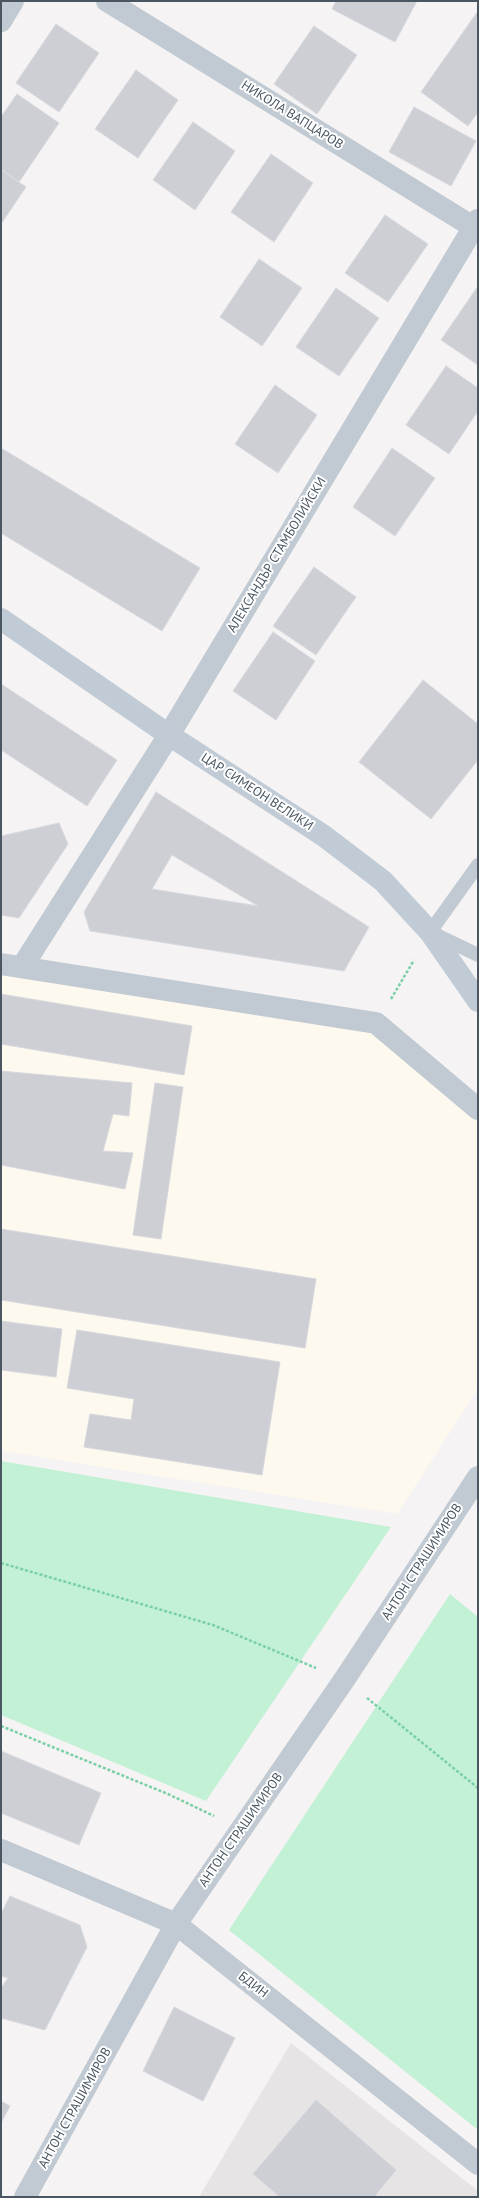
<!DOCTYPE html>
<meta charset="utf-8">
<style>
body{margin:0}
#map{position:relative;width:479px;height:2198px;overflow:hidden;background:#f5f3f3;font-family:"PT Sans",sans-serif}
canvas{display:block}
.frame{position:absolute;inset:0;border:2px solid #4a5661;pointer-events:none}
</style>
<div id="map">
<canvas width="479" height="2198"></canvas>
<div class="frame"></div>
</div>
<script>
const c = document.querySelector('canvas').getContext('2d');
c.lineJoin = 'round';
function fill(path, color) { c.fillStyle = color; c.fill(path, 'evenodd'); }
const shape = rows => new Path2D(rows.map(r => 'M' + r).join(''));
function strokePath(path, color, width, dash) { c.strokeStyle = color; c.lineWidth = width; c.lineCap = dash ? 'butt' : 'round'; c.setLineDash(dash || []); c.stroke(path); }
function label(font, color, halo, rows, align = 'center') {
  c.font = font + ' "PT Sans",sans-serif'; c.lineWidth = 4; c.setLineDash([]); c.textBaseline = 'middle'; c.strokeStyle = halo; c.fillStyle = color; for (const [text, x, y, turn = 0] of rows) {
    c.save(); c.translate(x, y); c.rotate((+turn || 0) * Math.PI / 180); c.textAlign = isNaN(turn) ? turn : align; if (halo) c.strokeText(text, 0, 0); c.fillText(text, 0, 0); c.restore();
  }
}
const commercial = shape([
 [1,964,365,1019,478,1117,478,1389,397,1514,1,1451]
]);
const education = shape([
 [291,2043,478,2191,478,2197,199,2197]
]);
const green = shape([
 [1,1461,391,1527,206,1801,1,1715],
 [450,1594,478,1617,478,2130,229,1930]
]);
const building = shape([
 [336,1,417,1,395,42,332,9,336,1],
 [478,11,478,112,468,126,421,92,478,11],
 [56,24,99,53,59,112,16,83,56,24],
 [314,26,357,55,317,114,274,84,314,26],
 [136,70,178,100,138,158,95,129,136,70],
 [17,94,59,123,19,182,1,169,1,117,17,94],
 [414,107,476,141,451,186,389,152,414,107],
 [193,122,235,151,195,210,153,180,193,122],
 [271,154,313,183,274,242,231,212,271,154],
 [1,170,26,187,1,224,1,170],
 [385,215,428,244,388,302,345,273,385,215],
 [259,259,302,288,262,346,220,317,259,259],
 [478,286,478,365,441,340,478,286],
 [336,288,379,318,339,376,296,347,336,288],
 [446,366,478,388,478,411,449,454,406,425,446,366],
 [275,385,317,415,278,473,235,444,275,385],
 [1,448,200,568,162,631,1,533,1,448],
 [392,448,435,478,395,536,353,507,392,448],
 [314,567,356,597,316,655,273,626,314,567],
 [273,632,315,661,276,720,233,691,273,632],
 [423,680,478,724,478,760,431,819,359,762,423,680],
 [1,684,117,760,87,806,1,750,1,684],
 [156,792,369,927,344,971,90,931,84,912,156,792],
 [172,855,258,906,152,889,172,855],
 [59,823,68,844,19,918,1,915,1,836,59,823],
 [1,994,192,1026,184,1075,1,1044,1,994],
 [1,1071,132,1083,129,1116,113,1114,103,1151,133,1153,125,1189,1,1165,1,1071],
 [155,1083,183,1087,161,1239,133,1235,155,1083],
 [1,1229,316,1279,305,1348,1,1300,1,1229],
 [1,1321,62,1329,56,1377,1,1370,1,1321],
 [77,1330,280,1362,262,1475,84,1447,90,1414,131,1420,134,1399,67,1388,77,1330],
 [1,1751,101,1793,79,1845,1,1813,1,1751],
 [10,1896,80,1925,87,1947,45,2030,1,2018,1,1988,8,1978,1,1976,1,1914,10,1896],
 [174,2007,235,2038,203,2101,143,2071,174,2007],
 [316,2100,396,2170,374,2197,280,2197,253,2174,316,2100],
 [1,2101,10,2106,1,2123,1,2101]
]);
const path = shape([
 [391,999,414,960],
 [1,1563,213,1625,316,1668],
 [367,1698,478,1788],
 [1,1726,168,1794,214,1816]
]);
const lane = shape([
 [478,865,430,932,478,955]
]);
const street = shape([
 [107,1,478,230],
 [1,21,13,1],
 [1,964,376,1023,478,1109],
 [22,967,169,735,478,220],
 [1,1850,176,1924,478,2164],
 [25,2197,176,1924,344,1680,478,1477]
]);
const secondary = shape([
 [1,619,169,735,324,836,383,881,430,932,478,1001]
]);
const streetNames = [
 ["НИКОЛА ВАПЦАРОВ",292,115,32],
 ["АЛЕКСАНДЪР СТАМБОЛИЙСКИ",277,555,-59],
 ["ЦАР СИМЕОН ВЕЛИКИ",257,792,33],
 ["АНТОН СТРАШИМИРОВ",422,1562,-57],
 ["АНТОН СТРАШИМИРОВ",241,1830,-55],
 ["БДИН",253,1985,38],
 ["АНТОН СТРАШИМИРОВ",75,2108,-61]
];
fill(commercial, '#fdf9ef');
fill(education, '#e6e4e5');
fill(green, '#c3f1d5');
fill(building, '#cdcfd5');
strokePath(building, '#d7d9de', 1);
strokePath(path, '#7ad0a6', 2.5, [3, 2]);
strokePath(lane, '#c1cad2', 14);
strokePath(street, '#c1cad2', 22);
strokePath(secondary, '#c1cbd6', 22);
label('13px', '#4a5661', '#fff', streetNames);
</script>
